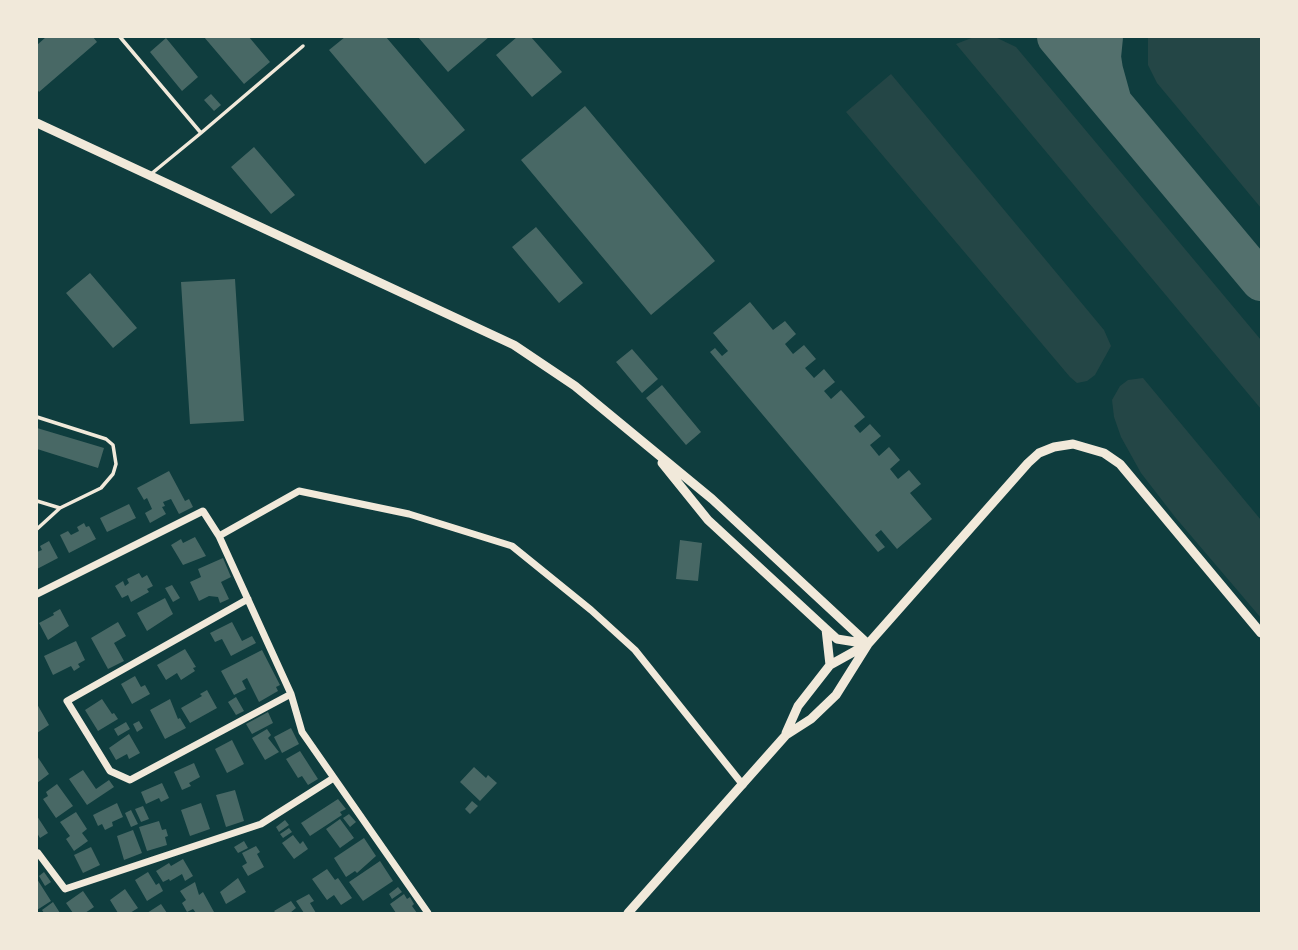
<!DOCTYPE html>
<style>
body{margin:0}
#map{position:relative;width:1298px;height:950px;overflow:hidden;background:#0f3d3e;font-family:"Varela Round",sans-serif}
canvas{display:block}
.frame{position:absolute;inset:0;border:38px solid #f1e9da;pointer-events:none}
</style>
<div id="map">
<canvas width="1298" height="950"></canvas>
<div class="frame"></div>
</div>
<script>
const c = document.querySelector('canvas').getContext('2d');
c.lineJoin = 'round';
function fill(path, color) { c.fillStyle = color; c.fill(path, 'evenodd'); }
const shape = rows => new Path2D(rows.map(r => 'M' + r).join(''));
function strokePath(path, color, width, dash) { c.strokeStyle = color; c.lineWidth = width; c.lineCap = dash ? 'butt' : 'round'; c.setLineDash(dash || []); c.stroke(path); }
const green = shape([
 [974,37,995,37,1016,47,1261,340,1261,409,956,44],
 [1148,37,1261,37,1261,208,1157,83,1148,65],
 [891,74,1104,330,1111,346,1095,375,1087,381,1077,383,1070,377,846,112],
 [1143,378,1261,520,1261,618,1175,517,1141,473,1121,437,1114,417,1112,400,1120,386,1128,380]
]);
const taxiway = shape([
 [1057,37,1261,281],
 [1103,37,1101,57,1103,70,1111,99]
]);
const building = shape([
 [46,37,93,37,97,42,39,92,37,89,37,45],
 [204,37,249,37,270,62,244,84],
 [345,37,386,37,465,130,425,164,329,50],
 [418,37,489,37,448,72],
 [517,37,531,37,562,72,532,97,496,55],
 [166,38,198,77,182,91,150,52],
 [211,94,221,105,214,111,204,100],
 [585,106,715,261,651,315,521,160],
 [254,147,295,195,271,214,231,167],
 [536,227,583,283,559,303,512,247],
 [90,273,137,328,113,348,66,293],
 [235,279,244,421,190,424,181,282],
 [750,302,773,330,785,321,796,334,785,344,793,354,804,345,816,359,805,368,814,378,824,369,835,382,824,391,831,399,841,390,865,417,854,426,860,433,870,424,881,436,870,445,879,456,889,447,900,460,890,469,898,479,909,470,921,484,910,493,932,519,897,549,881,530,875,535,885,547,878,552,710,352,715,348,722,356,728,351,713,333],
 [632,349,658,379,642,393,616,362],
 [662,385,701,432,686,445,646,398],
 [37,428,104,448,98,468,37,449],
 [169,471,185,501,189,499,193,507,179,514,171,499,163,502,165,506,162,507,166,514,150,523,145,513,152,509,147,498,144,500,137,488],
 [129,504,136,518,107,532,100,518],
 [84,523,86,527,89,526,96,539,69,553,60,535,68,531,71,535,79,531,77,527],
 [195,537,206,556,183,565,171,545,181,539,183,543],
 [680,540,702,543,698,581,676,579],
 [49,541,58,558,37,569,37,552,42,550,40,546],
 [223,558,231,577,221,582,229,599,220,603,218,597,209,596,199,601,190,582,201,577,198,569],
 [139,573,142,578,147,575,153,586,147,589,149,592,131,602,128,595,122,598,115,586,123,581,125,586,129,583,127,579],
 [172,585,180,598,173,602,165,588],
 [165,598,173,614,147,631,137,613],
 [60,609,69,626,48,640,39,623,54,615,53,613],
 [118,622,126,636,114,643,124,661,108,669,91,638],
 [232,622,242,641,252,636,256,643,231,656,222,639,215,642,210,633],
 [76,641,85,660,78,664,80,667,74,671,71,666,53,675,44,656],
 [185,649,196,667,193,668,195,671,181,680,177,673,166,680,157,665],
 [262,650,280,685,276,687,278,691,259,702,247,678,242,681,246,689,234,695,221,671],
 [135,676,141,687,145,685,150,694,132,704,121,684],
 [207,690,217,708,190,723,181,708,202,696,200,694],
 [236,697,244,711,236,715,228,702],
 [102,699,112,714,114,713,118,719,98,731,85,710],
 [170,699,178,719,180,718,186,728,165,739,150,710],
 [37,704,49,725,37,733],
 [268,712,273,723,252,734,246,724],
 [139,721,143,728,137,732,133,724],
 [126,722,130,729,118,736,114,729],
 [291,728,299,744,282,753,274,737],
 [267,729,271,735,268,738,279,752,265,760,252,738],
 [129,734,140,753,129,759,127,754,116,760,109,748],
 [232,740,244,764,227,773,215,749],
 [300,751,318,779,308,785,302,776,298,778,286,759],
 [37,756,49,774,37,783],
 [194,763,200,777,189,783,191,786,182,790,174,772],
 [474,767,486,778,488,775,497,783,480,801,460,782],
 [83,770,96,789,109,780,114,787,87,805,69,779],
 [162,783,169,798,161,802,159,798,146,804,141,792],
 [57,784,73,806,56,818,43,799,48,796,46,792],
 [235,790,244,821,226,827,216,795],
 [338,799,346,809,340,812,342,815,310,836,301,823],
 [472,801,478,806,470,814,465,809],
 [117,803,123,817,112,822,113,826,105,830,102,824,98,826,93,815],
 [201,803,210,829,190,836,181,810],
 [143,806,149,819,141,822,135,809],
 [131,810,138,824,131,827,125,813],
 [76,812,87,829,82,833,88,841,74,851,66,839,70,836,60,822],
 [349,814,356,822,350,827,343,818],
 [37,816,48,833,40,838,37,833],
 [340,819,354,838,340,848,326,829],
 [285,820,289,825,279,832,276,827],
 [159,821,162,830,166,829,168,836,165,837,167,845,147,851,139,827],
 [289,828,292,832,283,838,280,834],
 [133,830,142,853,124,860,117,836],
 [293,835,300,844,303,841,308,849,294,859,282,843],
 [364,838,376,856,357,873,355,871,346,877,334,858],
 [244,841,248,848,238,853,234,847],
 [256,846,260,852,257,854,264,867,248,876,242,866,247,863,242,853],
 [91,847,100,865,83,873,74,855],
 [183,859,193,876,185,881,182,874,170,881,169,879,163,882,156,871,169,863,171,866],
 [380,861,393,881,363,901,349,882],
 [327,869,335,880,338,878,352,898,341,905,334,895,327,900,312,879],
 [44,872,51,882,45,886,39,876],
 [148,872,156,885,159,883,163,891,147,901,135,880],
 [238,878,246,892,226,904,220,892],
 [37,879,51,901,37,910],
 [195,882,199,895,203,892,214,912,196,913,193,909,187,912,182,903,186,900,180,891],
 [398,887,402,892,392,899,389,894],
 [125,889,138,908,130,913,118,913,110,900],
 [83,891,94,907,85,913,73,913,66,903],
 [309,894,314,901,310,903,316,913,304,913,296,901],
 [404,894,407,899,410,897,414,904,412,906,417,913,396,913,390,904],
 [291,901,296,908,290,913,276,913,274,911],
 [53,902,60,913,44,913,42,910],
 [161,904,167,913,147,913]
]);
const service = shape([
 [120,37,201,133,303,46],
 [151,174,201,133],
 [37,417,106,439,113,445,116,464,113,474,101,488,60,508,37,529],
 [37,501,60,508]
]);
const minor = shape([
 [219,536,299,491,409,514,512,546,591,610,635,650,743,785],
 [37,594,203,511,219,536,291,694,302,732,428,913],
 [248,599,67,701,110,771,130,780,291,694],
 [37,854,38,853,65,889,261,824,332,779]
]);
const tertiary = shape([
 [37,123,514,345,575,386,712,499,868,644],
 [662,463,708,520,826,629,837,639,868,644],
 [826,629,830,665],
 [786,733,798,706,830,665,866,645],
 [628,913,786,735,811,719,836,695,868,644,1028,463,1039,453,1054,447,1073,444,1104,453,1120,464,1261,633]
]);
fill(green, '#244646');
strokePath(taxiway, '#53706d', 40);
fill(building, '#486865');
strokePath(service, '#f1e9da', 3.5);
strokePath(minor, '#f1e9da', 7);
strokePath(tertiary, '#f1e9da', 9);
</script>
